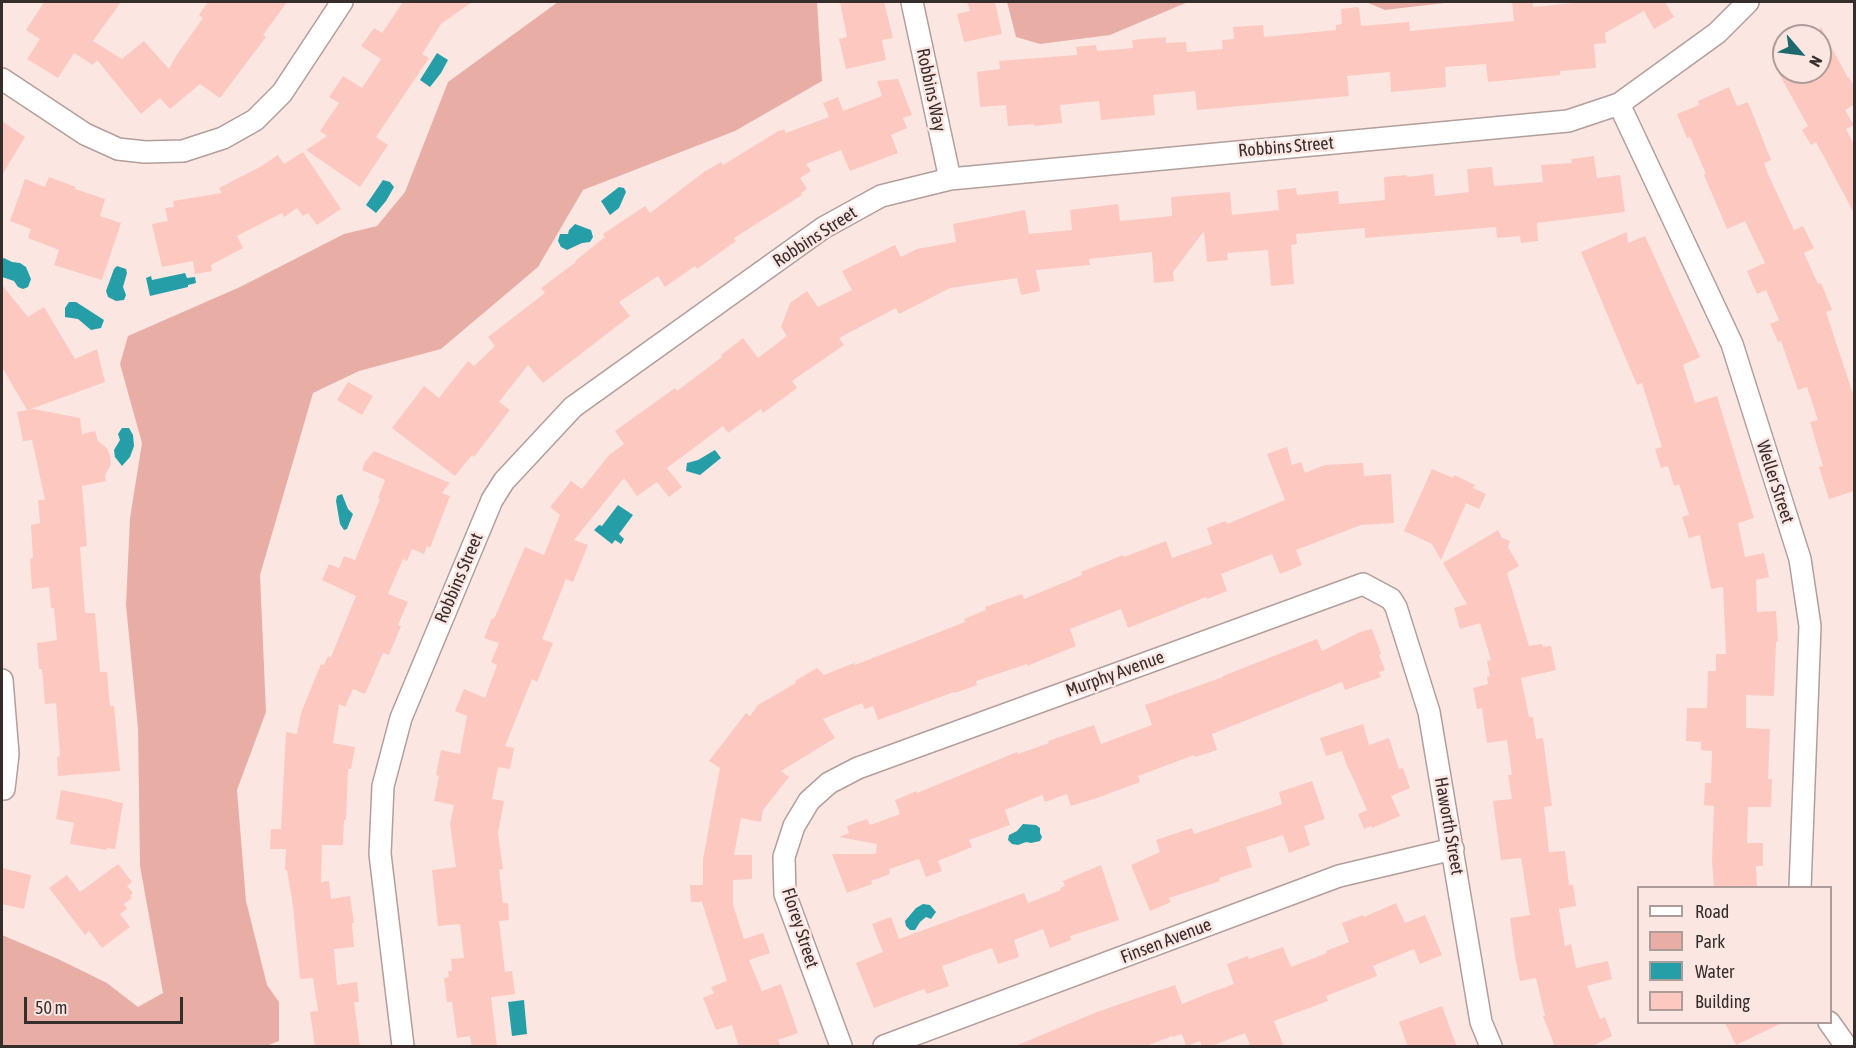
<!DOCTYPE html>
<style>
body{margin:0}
#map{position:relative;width:1856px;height:1048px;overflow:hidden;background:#fce6e2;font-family:"Asap Condensed",sans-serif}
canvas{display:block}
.frame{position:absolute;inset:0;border:3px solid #362e2d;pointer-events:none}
.legend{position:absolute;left:1637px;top:886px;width:195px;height:138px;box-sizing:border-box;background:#fce6e2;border:2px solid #ad9c9a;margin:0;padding:8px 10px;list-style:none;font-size:18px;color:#362e2d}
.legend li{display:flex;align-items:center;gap:12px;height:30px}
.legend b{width:30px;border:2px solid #ad9c9a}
.north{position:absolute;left:1772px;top:24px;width:60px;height:60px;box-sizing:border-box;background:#fce6e2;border:2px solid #ad9c9a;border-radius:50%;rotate:118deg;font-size:16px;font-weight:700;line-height:24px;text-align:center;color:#362e2d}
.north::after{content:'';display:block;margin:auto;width:21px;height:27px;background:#1d696f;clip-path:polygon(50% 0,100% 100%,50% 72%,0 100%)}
.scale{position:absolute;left:24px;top:997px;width:159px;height:27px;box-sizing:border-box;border:3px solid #362e2d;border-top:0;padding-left:8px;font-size:18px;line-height:21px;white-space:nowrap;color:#362e2d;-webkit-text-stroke:4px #fce6e2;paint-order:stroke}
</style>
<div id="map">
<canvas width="1856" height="1048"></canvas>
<div class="frame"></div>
<ul class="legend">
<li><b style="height:8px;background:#fff"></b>Road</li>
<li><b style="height:16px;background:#e8aea6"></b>Park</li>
<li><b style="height:16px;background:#259ea8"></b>Water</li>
<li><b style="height:16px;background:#fcc8c0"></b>Building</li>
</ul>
<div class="north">N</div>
<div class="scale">50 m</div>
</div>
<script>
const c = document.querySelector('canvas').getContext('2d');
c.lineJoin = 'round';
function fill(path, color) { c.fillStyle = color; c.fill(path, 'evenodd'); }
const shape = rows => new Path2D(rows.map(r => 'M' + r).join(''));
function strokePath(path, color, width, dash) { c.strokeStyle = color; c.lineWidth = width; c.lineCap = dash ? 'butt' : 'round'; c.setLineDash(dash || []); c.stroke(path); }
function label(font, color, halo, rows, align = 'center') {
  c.font = font + ' "Asap Condensed",sans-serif'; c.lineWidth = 5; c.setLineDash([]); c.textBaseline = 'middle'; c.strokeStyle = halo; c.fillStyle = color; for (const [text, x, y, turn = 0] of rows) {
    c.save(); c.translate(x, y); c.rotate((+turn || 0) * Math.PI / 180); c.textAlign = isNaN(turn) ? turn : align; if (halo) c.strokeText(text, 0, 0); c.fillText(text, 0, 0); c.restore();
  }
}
const green = shape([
 [558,2,817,2,822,81,735,131,583,190,538,267,441,349,359,371,313,393,260,575,266,712,237,790,246,901,267,985,279,1002,279,1041,266,1046,2,1046,2,935,58,959,107,983,138,1007,163,993,140,866,138,728,126,605,130,518,142,443,120,364,128,336,240,287,344,234,377,226,405,192,448,82],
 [1007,2,1188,2,1110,35,1040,44,1016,37],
 [1366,2,1453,2,1385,10]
]);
const water = shape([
 [437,53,448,60,441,73,430,87,420,80],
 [383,180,390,182,394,187,386,201,376,213,366,205],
 [619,187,624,188,626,192,619,208,610,215,601,201],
 [575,224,591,230,593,237,590,242,582,243,567,250,561,247,558,241,560,234,568,234,569,230],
 [4,258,12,262,20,263,26,267,31,279,28,287,23,289,18,287,14,281,2,277,2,259],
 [117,266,126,269,127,273,123,287,126,295,124,300,116,301,108,297,106,291,114,269],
 [185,273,187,278,195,277,196,283,188,285,188,287,150,296,146,278,151,276,152,280],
 [69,302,76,302,104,320,101,328,91,330,78,319,65,317,65,308],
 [122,428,129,428,133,435,134,446,130,457,122,466,115,457,114,450,120,440,118,434],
 [715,450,721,458,700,475,686,471,687,463,698,460],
 [342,494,348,509,353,514,347,529,344,530,340,524,336,501,337,496],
 [618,505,633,515,619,534,624,539,621,544,615,540,612,544,594,530,599,525,602,526],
 [1023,824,1036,825,1040,828,1040,833,1042,837,1040,841,1031,843,1026,842,1018,845,1012,844,1008,840,1009,835,1017,831],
 [923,904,930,905,936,912,931,919,926,917,920,922,915,930,910,930,906,926,905,921,916,908],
 [524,1000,527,1034,512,1036,508,1002]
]);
const building = shape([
 [44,2,121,2,93,41,122,59,144,41,169,69,176,56,203,18,199,15,208,2,287,2,263,35,266,37,220,98,200,84,170,109,160,98,141,114,97,60,93,65,74,53,58,78,27,59,40,39,26,30],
 [403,2,472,2,441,24,422,54,429,58,376,137,388,145,360,187,306,150,327,136,320,131,339,103,329,97,343,76,362,88,381,59,361,46,374,28,382,33],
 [840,2,884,2,893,38,882,40,886,60,846,69,839,39,847,37],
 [967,2,995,2,1002,34,964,42,957,14,970,11],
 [1512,2,1533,2,1533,7,1582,2,1665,2,1674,17,1654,29,1644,11,1605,33,1606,43,1594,44,1596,68,1560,71,1560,75,1488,82,1486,64,1445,67,1446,87,1391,92,1390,72,1347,76,1349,96,1197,110,1195,91,1153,95,1155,115,1101,120,1099,101,1060,105,1062,123,1034,126,1034,124,1008,126,1006,105,980,107,977,72,1000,69,999,61,1077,55,1076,47,1096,45,1097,51,1133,48,1132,40,1166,37,1166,43,1186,42,1187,52,1223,49,1222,40,1234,39,1233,27,1263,25,1264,37,1336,30,1336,25,1342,24,1341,9,1357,7,1359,8,1361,26,1409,22,1410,31,1514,21],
 [1820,26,1848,78,1849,77,1854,86,1854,105,1845,110,1854,125,1846,129,1854,145,1854,213,1816,142,1811,145,1802,130,1808,126,1778,72,1820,72],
 [898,79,912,115,903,118,907,128,891,135,898,153,850,171,841,150,806,164,811,171,800,178,807,189,801,193,802,195,734,238,736,241,697,269,695,266,665,287,658,276,619,302,630,316,543,383,528,365,499,402,510,410,474,457,472,455,455,476,392,428,424,386,439,398,468,361,474,366,495,346,488,337,545,293,541,288,576,262,575,261,605,237,603,234,645,206,650,213,704,172,721,162,723,165,780,130,781,131,784,129,786,133,829,117,823,103,838,97,843,111,882,96,877,81],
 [1729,87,1737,106,1748,102,1771,160,1764,163,1768,174,1794,230,1803,226,1814,248,1804,253,1818,284,1821,283,1832,310,1826,312,1854,397,1854,491,1829,499,1819,467,1823,466,1810,422,1818,420,1807,387,1798,390,1781,341,1778,342,1770,324,1779,320,1766,290,1757,294,1747,271,1765,263,1745,221,1727,229,1704,175,1706,174,1690,137,1687,138,1677,114,1699,105,1698,101],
 [2,121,25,137,2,175],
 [303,152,341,209,317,225,308,213,303,216,297,208,284,217,282,213,237,236,243,248,211,265,212,271,195,274,193,261,162,267,152,224,168,221,165,208,174,207,173,201,222,193,219,188,260,167,278,155,284,164],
 [1594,156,1597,178,1620,175,1625,212,1537,223,1538,241,1521,243,1520,236,1497,238,1496,227,1365,238,1365,228,1296,234,1297,244,1291,245,1294,284,1271,286,1268,250,1227,253,1228,260,1207,262,1204,231,1173,272,1174,281,1154,283,1152,252,1089,259,1090,265,1036,270,1040,291,1021,295,1017,278,950,288,899,314,896,308,839,338,844,345,792,381,797,388,763,413,761,409,728,433,723,426,667,468,682,487,669,497,657,482,637,496,624,478,574,540,588,545,573,582,566,579,542,639,553,643,537,682,532,679,505,746,514,748,510,769,498,767,492,799,504,801,498,833,503,869,499,870,503,903,508,903,509,920,499,921,505,972,512,971,515,994,491,997,497,1047,472,1047,470,1036,457,1038,452,1002,447,1002,444,978,449,977,448,971,452,971,451,959,464,958,460,924,438,926,432,870,456,867,450,824,454,805,434,801,439,776,436,775,441,750,460,754,467,716,455,711,464,689,485,698,497,665,491,662,499,643,484,638,492,618,494,619,525,547,544,555,560,515,550,507,571,481,582,489,609,455,624,444,615,431,675,388,677,391,722,357,721,355,743,338,758,358,787,336,781,327,790,303,807,291,818,307,852,290,842,271,895,245,901,257,917,249,956,242,953,224,1025,210,1029,234,1072,230,1070,210,1118,204,1120,221,1172,216,1171,197,1230,192,1232,215,1279,210,1277,190,1296,188,1297,195,1338,191,1339,204,1385,200,1384,177,1407,175,1407,177,1433,174,1435,196,1469,192,1467,169,1492,167,1494,186,1543,182,1541,165,1572,163,1571,159],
 [49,177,76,187,75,189,105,199,100,216,121,223,102,280,54,265,59,250,28,238,31,229,10,221,25,179,45,187],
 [1627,232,1628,243,1645,236,1700,357,1683,365,1695,403,1717,396,1754,518,1738,523,1745,557,1764,553,1769,577,1756,580,1757,612,1776,611,1778,641,1776,642,1774,696,1746,695,1746,728,1770,729,1768,779,1772,779,1771,807,1748,807,1747,843,1763,843,1763,866,1756,866,1757,888,1714,888,1712,860,1714,806,1704,805,1705,783,1711,783,1712,751,1701,750,1701,742,1686,741,1687,708,1707,708,1708,671,1716,671,1716,654,1726,654,1723,587,1711,589,1700,535,1689,538,1682,517,1689,515,1679,484,1674,486,1668,466,1661,468,1655,449,1662,447,1642,383,1637,385,1581,252],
 [2,285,28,317,44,307,75,359,97,349,105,382,28,410,33,409,80,418,82,434,95,431,98,441,107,448,110,456,111,464,105,476,106,481,82,486,87,546,80,547,85,613,95,613,100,672,107,672,110,706,114,706,120,771,58,776,57,757,60,756,56,703,45,704,42,669,39,669,37,643,57,640,54,608,51,608,49,587,32,589,30,559,33,558,31,525,40,523,38,500,45,500,32,440,23,441,17,412,27,410,2,367],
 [348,382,373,396,362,415,337,400],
 [1287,447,1292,465,1301,462,1305,473,1325,465,1363,463,1364,476,1391,474,1394,523,1361,525,1296,550,1302,565,1280,574,1272,554,1221,574,1227,591,1207,599,1206,597,1128,628,1121,609,1070,629,1076,646,1027,666,1027,664,976,681,977,685,955,693,954,692,878,720,873,706,865,709,862,703,823,719,835,738,781,771,789,777,763,810,761,822,741,818,734,855,752,855,752,879,733,880,733,905,744,939,763,933,770,953,749,960,762,991,781,984,798,1033,778,1040,781,1047,739,1047,732,1025,716,1030,703,998,714,993,711,987,727,981,702,902,691,902,690,885,703,885,703,859,720,768,709,761,746,713,750,716,758,705,796,683,795,681,817,668,824,675,854,663,855,665,965,622,964,619,986,610,985,607,1022,594,1024,599,1082,575,1081,572,1123,555,1124,557,1166,541,1172,558,1212,544,1207,528,1226,521,1227,524,1285,500,1267,454],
 [374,451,450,483,442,493,450,496,430,548,427,546,424,554,412,549,407,561,403,559,388,594,408,602,398,625,401,626,389,655,383,653,365,694,353,689,345,707,339,704,333,743,355,747,351,769,348,769,346,820,344,820,343,845,322,845,321,882,329,881,331,899,350,896,354,923,352,923,354,947,334,949,337,985,357,982,359,1002,354,1002,360,1047,315,1047,310,1012,318,1011,313,978,300,979,293,906,287,870,285,870,286,849,270,849,271,829,281,829,286,732,297,734,301,713,321,664,324,665,328,656,331,657,356,596,322,580,329,564,339,568,344,556,355,560,380,499,378,498,385,480,362,470,365,462],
 [1432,469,1453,478,1454,475,1475,485,1473,488,1486,494,1479,509,1466,503,1441,560,1432,544,1404,531],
 [1498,530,1502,538,1510,541,1508,547,1519,566,1507,573,1529,646,1542,644,1543,647,1551,646,1556,670,1521,678,1529,717,1533,717,1536,739,1543,738,1552,806,1544,807,1549,852,1565,851,1569,885,1573,885,1576,906,1559,909,1565,946,1571,944,1576,968,1608,961,1612,979,1587,986,1600,1019,1605,1017,1612,1036,1591,1047,1555,1047,1543,1016,1545,1016,1536,978,1520,981,1515,956,1510,918,1530,915,1521,858,1501,860,1493,801,1512,799,1508,775,1512,775,1507,740,1487,743,1482,708,1477,709,1473,688,1488,684,1487,677,1490,676,1487,661,1491,660,1480,623,1460,629,1454,608,1467,604,1443,563],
 [1372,629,1381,654,1379,655,1385,670,1379,672,1381,677,1345,690,1342,682,1212,734,1217,750,1195,757,1194,755,1138,776,1140,782,1097,798,1071,806,1067,794,1045,802,1042,795,1005,810,1010,825,969,840,972,847,938,861,942,871,926,877,919,859,889,869,890,874,871,881,872,884,847,893,832,854,876,854,877,844,839,837,849,833,847,826,867,819,870,825,900,814,895,800,917,791,917,793,1017,752,1018,754,1049,743,1048,741,1094,725,1101,744,1152,725,1145,705,1223,677,1223,676,1317,639,1322,651,1360,632],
 [1363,724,1369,745,1389,738,1399,769,1403,768,1410,788,1391,796,1400,816,1372,828,1371,826,1364,829,1358,814,1367,810,1349,769,1348,769,1342,751,1326,756,1320,738],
 [1312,781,1325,819,1304,826,1310,845,1289,853,1283,835,1246,847,1252,867,1219,878,1220,881,1169,898,1171,902,1150,911,1131,865,1160,852,1156,840,1192,828,1194,834,1274,807,1282,804,1279,792],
 [61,790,112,800,112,801,123,803,115,849,106,848,107,850,70,844,74,823,56,819],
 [118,864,132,882,127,886,133,893,130,896,132,898,124,904,127,909,120,914,130,927,102,948,89,931,85,935,49,888,67,875,80,892],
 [1101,865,1119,920,1070,936,1071,940,1050,948,1043,929,1014,940,1019,957,998,964,992,948,942,966,949,986,927,994,924,989,874,1008,856,963,883,952,872,924,891,917,899,939,1024,893,1028,903,1061,890,1060,888,1065,886,1063,881],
 [2,868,31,875,24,909,2,904],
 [1396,903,1405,923,1425,915,1442,955,1420,964,1414,949,1373,966,1377,976,1326,996,1328,1001,1274,1021,1284,1047,1251,1047,1245,1033,1209,1047,1202,1047,1200,1041,1186,1046,1182,1034,1173,1037,1172,1036,1144,1047,1013,1047,1097,1012,1175,985,1182,1004,1212,992,1234,984,1227,964,1248,956,1249,959,1283,947,1291,967,1327,953,1326,951,1349,942,1342,923,1363,915,1364,917],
 [1442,1006,1457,1047,1408,1047,1399,1022],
 [1725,1023,1782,1023,1736,1045]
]);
const minor = shape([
 [912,2,950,179],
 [2,79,85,134,118,149,145,152,183,151,223,138,255,120,282,93,342,2],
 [1619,104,1732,344,1800,559,1810,626,1800,888],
 [2,680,8,754,4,789],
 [1829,1022,1846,1046],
 [403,1046,380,854,383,786,401,718,492,500,504,481,573,407,823,228,881,196,950,179,1568,121,1619,104,1717,33,1748,2],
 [841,1046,785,894,784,857,794,826,809,801,829,783,858,768,1363,584,1391,599,1396,607,1429,712,1481,1022,1491,1046],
 [884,1046,1339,876,1453,849]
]);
const streetNames = [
 ["Robbins Way",931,90,78],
 ["Robbins Street",1286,147,-5],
 ["Robbins Street",815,237,-33],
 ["Weller Street",1775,482,72],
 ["Robbins Street",459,578,-67],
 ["Murphy Avenue",1115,674,-20],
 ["Haworth Street",1449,826,80],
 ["Florey Street",800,928,72],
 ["Finsen Avenue",1166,941,-21]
];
fill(green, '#e8aea6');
fill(water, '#259ea8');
fill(building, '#fcc8c0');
strokePath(minor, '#b39e9b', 24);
strokePath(minor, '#fff', 21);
label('18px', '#362e2d', '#fce6e2', streetNames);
</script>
